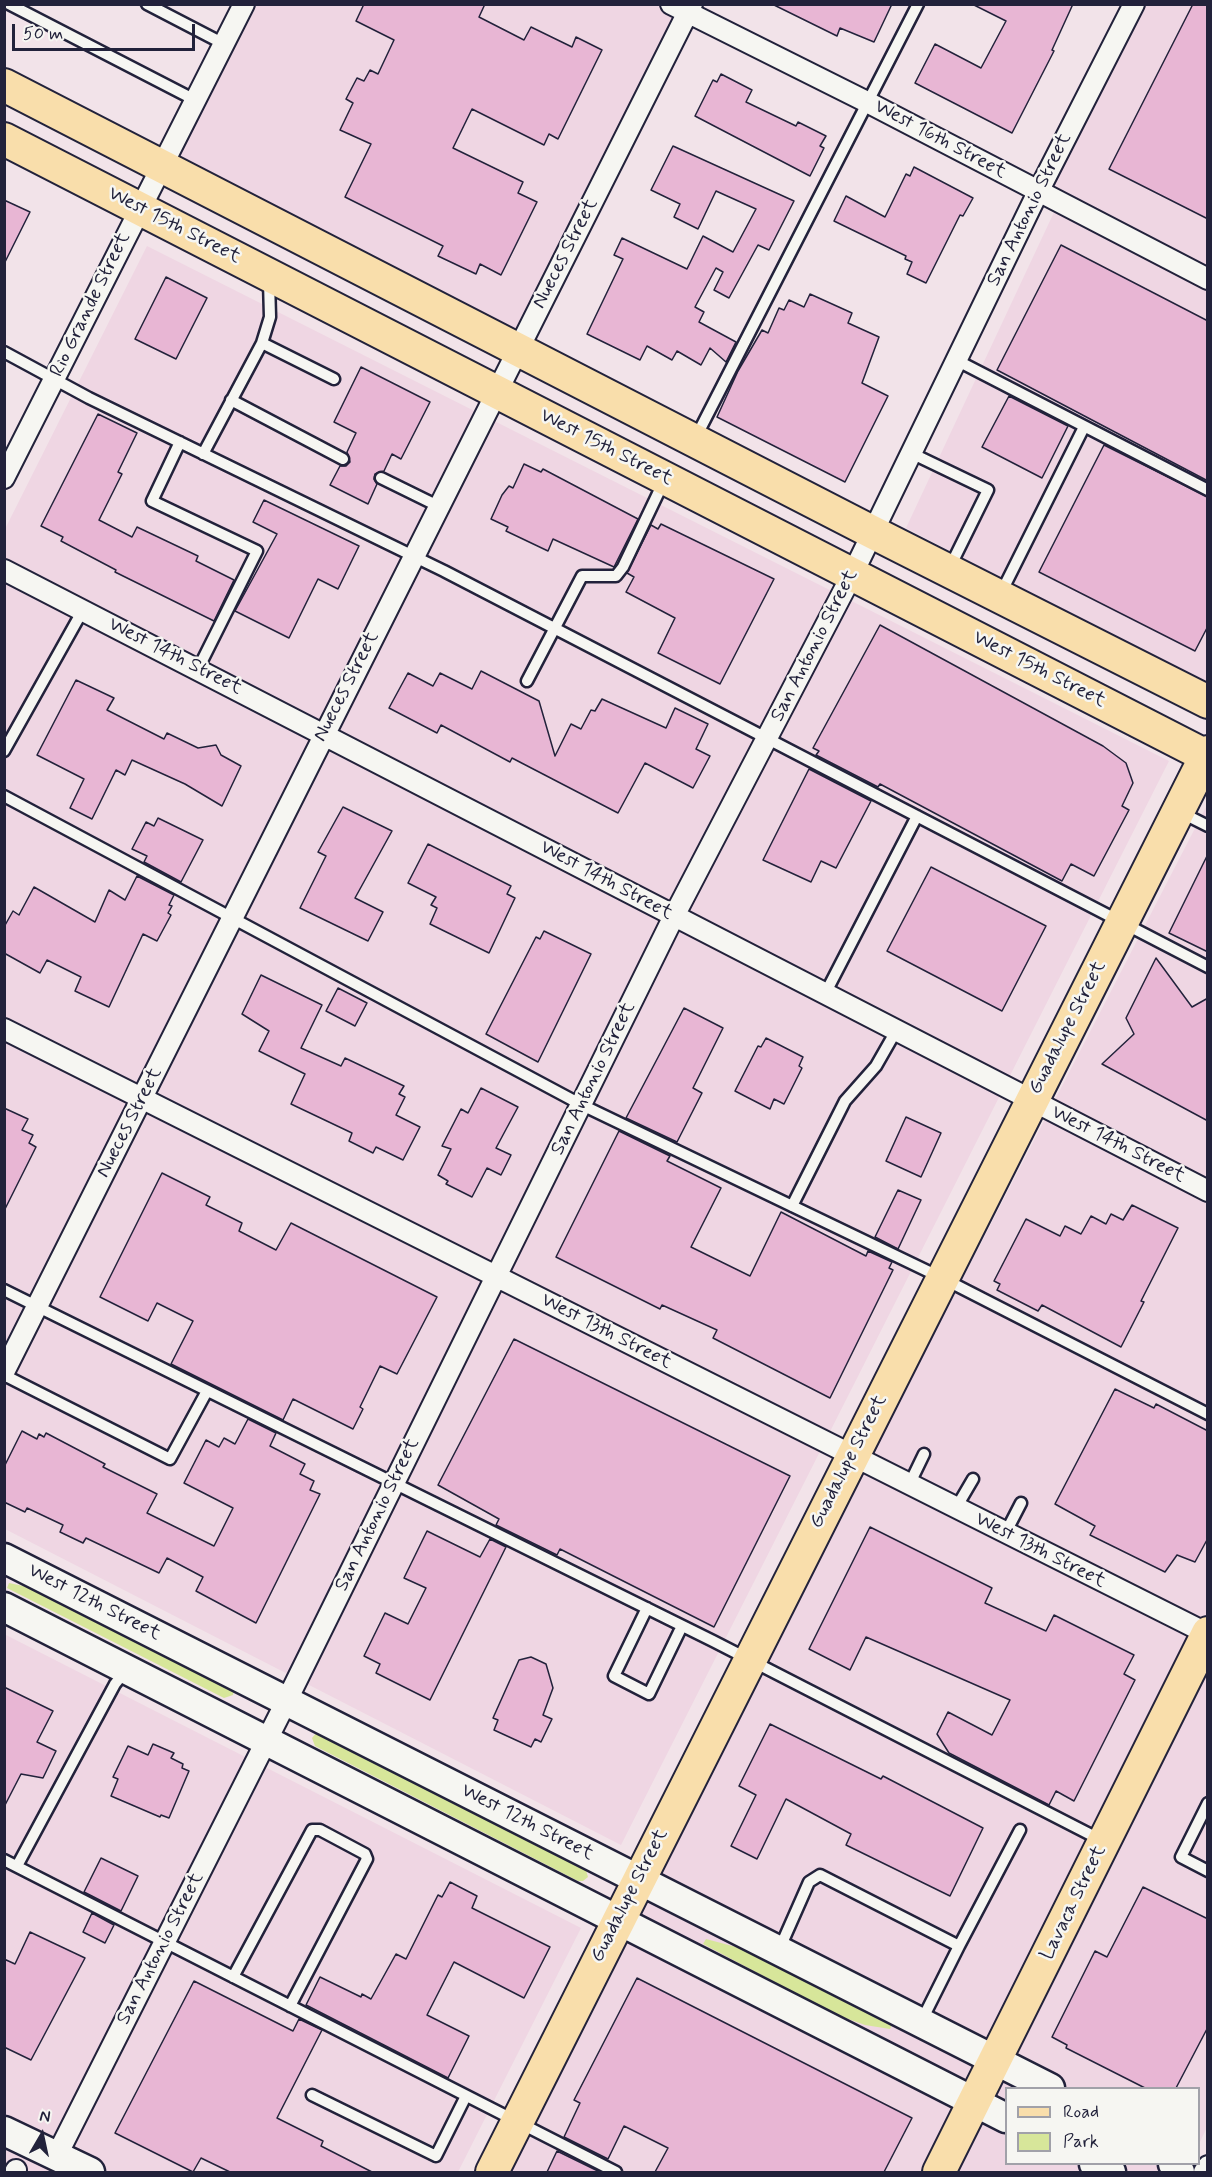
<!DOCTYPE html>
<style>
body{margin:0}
#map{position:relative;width:1212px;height:2177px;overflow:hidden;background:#f2e3e9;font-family:Mynerve,sans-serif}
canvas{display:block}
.frame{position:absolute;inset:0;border:6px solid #22223b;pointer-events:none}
.legend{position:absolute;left:1005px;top:2087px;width:195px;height:78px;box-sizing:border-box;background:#f6f6f2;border:2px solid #a1a1a9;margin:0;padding:8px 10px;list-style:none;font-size:18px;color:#22223b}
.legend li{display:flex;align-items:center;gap:12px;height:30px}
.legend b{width:30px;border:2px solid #a1a1a9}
.north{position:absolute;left:12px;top:2105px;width:60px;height:60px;-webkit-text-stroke:4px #f6f6f2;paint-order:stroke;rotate:9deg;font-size:16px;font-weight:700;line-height:24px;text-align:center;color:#22223b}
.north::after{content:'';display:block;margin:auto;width:21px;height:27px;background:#22223b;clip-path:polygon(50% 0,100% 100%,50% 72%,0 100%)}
.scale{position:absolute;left:12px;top:24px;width:183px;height:27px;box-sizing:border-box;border:3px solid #22223b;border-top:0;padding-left:8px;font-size:18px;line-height:21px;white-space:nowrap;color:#22223b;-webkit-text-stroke:4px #f6f6f2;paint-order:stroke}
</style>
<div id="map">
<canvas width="1212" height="2177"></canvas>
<div class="frame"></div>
<ul class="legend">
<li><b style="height:8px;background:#f9deab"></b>Road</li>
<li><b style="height:16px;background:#d7e69a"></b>Park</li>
</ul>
<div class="north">N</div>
<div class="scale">50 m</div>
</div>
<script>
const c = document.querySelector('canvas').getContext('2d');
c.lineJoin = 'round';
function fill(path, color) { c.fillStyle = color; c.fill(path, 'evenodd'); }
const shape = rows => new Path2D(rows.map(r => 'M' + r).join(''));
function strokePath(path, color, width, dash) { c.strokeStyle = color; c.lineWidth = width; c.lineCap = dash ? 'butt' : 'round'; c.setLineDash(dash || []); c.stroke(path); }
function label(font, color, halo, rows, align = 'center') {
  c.font = font + ' Mynerve,sans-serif'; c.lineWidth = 5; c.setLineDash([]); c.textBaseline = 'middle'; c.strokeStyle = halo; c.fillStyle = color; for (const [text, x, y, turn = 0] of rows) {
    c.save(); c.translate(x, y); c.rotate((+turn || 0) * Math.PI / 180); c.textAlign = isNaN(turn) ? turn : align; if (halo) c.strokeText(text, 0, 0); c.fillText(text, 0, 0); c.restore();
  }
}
const built = shape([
 [257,5,682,5,514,334,178,159],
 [1134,5,1207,5,1207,279,1038,192],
 [1056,208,1207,285,1207,685,906,528],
 [147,246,1169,761,621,1845,5,1529,4,531],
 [1207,805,1207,2127,1199,2144,1198,2088,1006,2088,1006,2164,1188,2164,1183,2172,502,2172],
 [4,1634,581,1928,458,2172,5,2172]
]);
const green = shape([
 [9,1583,38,1589,234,1690,233,1695,224,1698,7,1588],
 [317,1732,585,1867,588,1877,583,1881,578,1881,315,1746,312,1738],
 [706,1939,751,1951,893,2023,890,2029,865,2025,837,2015,703,1944]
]);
const building = shape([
 [364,4,485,4,479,17,524,40,531,27,572,47,576,37,602,50,558,139,549,134,544,145,472,109,453,148,523,182,518,193,537,202,501,275,480,264,476,274,438,256,443,246,345,197,371,144,340,130,353,103,346,99,357,78,364,81,370,70,378,74,394,40,356,21,364,4],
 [772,4,892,4,874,42,840,28,837,36,772,4],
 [972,4,1073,4,1052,50,1054,51,1012,133,915,83,935,44,981,68,1006,21,972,4],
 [1193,4,1208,4,1208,219,1109,169,1193,4],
 [721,74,752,90,746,102,796,126,798,122,826,136,820,146,824,148,810,176,695,116,713,80,717,82,721,74],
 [673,146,794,201,769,250,758,245,729,298,714,290,723,272,716,268,695,307,704,312,699,322,736,342,726,362,710,348,701,365,677,351,672,360,647,346,640,360,587,334,623,259,614,255,622,238,687,269,703,236,733,252,756,209,716,191,698,229,674,217,680,204,651,190,673,146],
 [914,167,973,198,963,216,960,215,926,283,907,274,912,262,905,259,906,256,834,221,846,196,885,217,906,174,910,176,914,167],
 [4,200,30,212,4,264,4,200],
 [1061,245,1208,321,1208,481,997,370,1061,245],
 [166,277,207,298,176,359,135,339,166,277],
 [810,294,852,313,848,323,879,337,862,383,888,396,845,482,717,417,738,371,762,330,768,333,779,308,784,310,789,300,804,307,810,294],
 [361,367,430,402,401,459,392,454,384,471,375,474,374,479,377,484,368,504,330,485,340,466,346,466,350,462,347,452,356,433,334,422,361,367],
 [1009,396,1068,426,1042,478,982,447,1009,396],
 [98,414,137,433,118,472,122,474,99,520,132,537,137,527,198,556,196,561,234,580,214,621,115,572,116,570,61,541,63,537,41,526,98,414],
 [1104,445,1208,497,1208,626,1195,651,1039,572,1104,445],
 [524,464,541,472,543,469,638,519,614,567,553,539,548,551,506,531,508,527,491,519,502,495,509,486,513,488,524,464],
 [264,500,359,546,338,589,318,579,289,638,235,611,277,534,253,522,264,500],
 [661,524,774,579,720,684,658,653,675,618,626,592,634,577,627,573,651,525,658,529,661,524],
 [880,625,1103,746,1126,763,1133,783,1122,806,1129,810,1094,876,1071,864,1062,881,880,784,878,787,816,755,819,751,813,748,880,625],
 [481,671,539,701,555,756,571,724,581,729,591,710,595,711,602,699,666,728,675,708,708,724,696,749,710,756,693,788,645,763,618,813,512,758,510,762,441,725,437,733,389,708,408,673,433,686,440,673,472,689,481,671],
 [76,680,114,698,107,710,164,739,167,733,198,748,216,745,221,755,241,766,222,806,185,784,132,760,125,775,116,770,92,819,70,808,84,779,37,755,76,680],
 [809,769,871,801,836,868,821,861,811,882,763,860,809,769],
 [343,807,392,831,355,898,383,912,368,941,300,908,326,856,318,852,343,807],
 [158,818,203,840,181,882,144,862,147,856,132,849,146,822,154,826,158,818],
 [428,844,511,886,507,894,515,898,489,953,430,924,437,908,431,905,436,897,408,883,428,844],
 [1208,854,1208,952,1169,933,1208,854],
 [931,867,1046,926,1002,1011,887,951,931,867],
 [137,876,174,895,169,905,172,906,168,913,171,915,157,941,143,934,109,1007,75,991,81,977,47,960,40,973,4,953,4,927,13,911,19,915,34,887,95,922,109,890,125,900,137,876],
 [544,931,591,954,538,1062,486,1034,536,937,540,939,544,931],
 [1156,958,1192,1007,1208,998,1208,1121,1102,1064,1134,1034,1126,1018,1156,958],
 [261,975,322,1005,301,1048,341,1066,345,1058,404,1086,399,1094,405,1097,396,1115,420,1127,403,1160,376,1147,373,1153,349,1141,352,1133,291,1104,305,1074,259,1051,269,1031,242,1014,261,975],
 [338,988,367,1003,355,1026,326,1011,338,988],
 [684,1008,723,1028,693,1088,702,1093,677,1142,626,1118,684,1008],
 [766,1038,803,1057,799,1066,802,1068,784,1104,774,1099,770,1109,735,1091,758,1046,761,1047,766,1038],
 [481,1088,518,1107,496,1148,511,1155,501,1175,487,1168,472,1197,446,1184,448,1181,438,1175,451,1149,442,1146,461,1109,468,1113,481,1088],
 [4,1108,28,1119,22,1130,33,1135,29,1143,36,1147,4,1211,4,1108],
 [906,1117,941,1133,921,1177,886,1161,906,1117],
 [619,1131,670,1156,667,1161,721,1188,691,1247,750,1276,781,1212,866,1256,868,1251,892,1262,889,1268,893,1270,830,1398,713,1338,717,1330,662,1305,660,1309,556,1257,619,1131],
 [162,1173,210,1197,206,1205,242,1223,239,1231,276,1250,291,1223,437,1297,397,1374,380,1366,360,1407,363,1409,353,1429,293,1399,283,1420,171,1364,193,1321,157,1303,148,1321,100,1297,162,1173],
 [898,1190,921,1200,898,1249,875,1237,898,1190],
 [1132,1205,1178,1228,1141,1301,1144,1302,1121,1347,1042,1305,1038,1311,997,1290,1000,1284,994,1281,1026,1219,1060,1236,1065,1226,1081,1234,1091,1216,1106,1224,1111,1214,1123,1220,1132,1205],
 [514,1339,790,1476,714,1627,560,1549,557,1555,496,1525,499,1519,438,1485,514,1339],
 [1115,1389,1154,1408,1156,1404,1208,1431,1208,1538,1195,1562,1177,1555,1165,1572,1090,1535,1095,1526,1055,1504,1115,1389],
 [248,1419,276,1433,270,1446,305,1464,300,1474,314,1481,310,1490,320,1494,256,1623,196,1591,203,1577,167,1558,159,1573,86,1538,83,1543,60,1532,63,1525,27,1508,25,1512,4,1502,4,1467,22,1431,37,1439,39,1434,44,1437,46,1433,105,1464,103,1467,157,1494,147,1513,214,1546,233,1508,184,1483,206,1440,219,1447,224,1438,235,1444,248,1419],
 [870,1527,992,1588,985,1603,1046,1631,1054,1615,1134,1655,1124,1674,1135,1680,1074,1801,1056,1791,1049,1805,949,1753,937,1734,948,1712,992,1735,1010,1700,866,1637,850,1670,809,1649,870,1527],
 [427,1531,480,1557,490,1539,506,1547,430,1700,376,1673,380,1664,364,1656,385,1613,408,1624,426,1588,404,1578,427,1531],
 [531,1657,546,1664,553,1688,543,1715,552,1719,541,1742,535,1739,531,1747,494,1730,498,1720,493,1718,519,1660,531,1657],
 [4,1687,53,1711,37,1742,56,1751,43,1778,21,1774,4,1807,4,1687],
 [770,1724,881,1779,883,1776,983,1828,950,1896,846,1845,851,1834,786,1799,757,1859,731,1846,756,1795,739,1786,770,1724],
 [153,1744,174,1753,171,1758,183,1764,182,1768,189,1771,169,1818,161,1815,160,1817,111,1796,118,1779,113,1777,128,1746,148,1755,153,1744],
 [101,1858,138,1876,121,1911,84,1892,101,1858],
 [450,1882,477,1896,472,1908,550,1947,524,1998,454,1962,427,2015,469,2036,448,2078,306,2005,320,1977,361,1997,362,1994,371,1999,396,1954,406,1959,438,1895,442,1897,450,1882],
 [1143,1887,1208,1919,1208,2027,1176,2088,1145,2088,1066,2048,1067,2045,1052,2037,1095,1951,1107,1957,1143,1887],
 [92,1913,114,1925,105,1943,83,1932,92,1913],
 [30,1932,85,1958,31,2060,4,2047,4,1959,15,1964,30,1932],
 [637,1978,912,2118,884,2172,655,2172,668,2148,624,2126,608,2159,564,2137,580,2103,574,2100,637,1978],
 [194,1981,293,2031,299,2019,322,2030,277,2118,323,2141,321,2146,372,2172,230,2172,201,2158,193,2172,115,2133,194,1981],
 [557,2151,600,2172,547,2172,557,2151]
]);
const lane = shape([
 [9,4,195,100],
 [147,4,224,44],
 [262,343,334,379],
 [4,352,89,398,444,571,1208,967],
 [956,360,1208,490],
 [231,400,343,459],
 [695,439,918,4],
 [180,442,152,501,257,551,198,669],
 [911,453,988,490,949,569],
 [203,454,262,343,270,317,269,281],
 [381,478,438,506],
 [1001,593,1084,427],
 [527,681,582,576,616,576,623,567,664,481],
 [4,751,83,610],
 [4,796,582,1105,942,1278,1208,1414],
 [1180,812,1208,826],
 [825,994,917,816],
 [792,1206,845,1101,876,1066,896,1031],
 [4,1290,713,1641,1101,1840],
 [4,1375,170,1459,207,1391],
 [909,1485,924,1454],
 [956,1508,973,1479],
 [1005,1534,1021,1503],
 [647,1608,614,1676,649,1694,682,1626],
 [1208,1803,1181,1857,1208,1871],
 [4,1860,616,2172],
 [17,1866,115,1684,126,1670],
 [959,1946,1020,1830],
 [779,1950,809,1882,820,1875,959,1946,922,2020],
 [233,1977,312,1830,320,1830,365,1854,367,1859,290,2006],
 [312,2095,436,2156,466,2096]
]);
const street = shape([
 [671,4,869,103,1208,279],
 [4,478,244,4],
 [4,570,1208,1191],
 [4,1029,1208,1634],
 [4,1372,692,4],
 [57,2155,286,1702,674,916,853,573,1038,192,1134,4],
 [15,2172,16,2170],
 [1204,2172,1208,2166]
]);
const secondary = shape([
 [4,1558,1050,2088],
 [4,1607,1006,2118],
 [4,2131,90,2172],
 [1094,2164,1111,2172],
 [1173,2164,1180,2172]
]);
const primary = shape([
 [4,85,872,532,1208,702],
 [4,139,1208,757],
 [492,2172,1208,752],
 [939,2172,1208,1633]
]);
const streetNames = [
 ["West 16th Street",940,140,28],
 ["San Antonio Street",1030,210,-64],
 ["West 15th Street",174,226,27],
 ["Nueces Street",566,254,-63],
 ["Rio Grande Street",91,305,-64],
 ["West 15th Street",606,448,27],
 ["San Antonio Street",815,646,-63],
 ["West 14th Street",175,657,27],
 ["West 15th Street",1039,670,27],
 ["Nueces Street",347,687,-63],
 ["West 14th Street",606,881,28],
 ["Guadalupe Street",1068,1028,-63],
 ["San Antonio Street",594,1079,-64],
 ["Nueces Street",130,1123,-63],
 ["West 14th Street",1118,1145,27],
 ["West 13th Street",606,1332,27],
 ["Guadalupe Street",849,1462,-63],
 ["San Antonio Street",378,1515,-64],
 ["West 13th Street",1040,1551,27],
 ["West 12th Street",94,1603,27],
 ["West 12th Street",527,1823,27],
 ["Guadalupe Street",630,1896,-63],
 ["Lavaca Street",1074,1903,-64],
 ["San Antonio Street",161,1949,-63]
];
fill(built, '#efd6e3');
fill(green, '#d7e69a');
fill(building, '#e8b6d4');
strokePath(building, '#22223b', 1.5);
strokePath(lane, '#22223b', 15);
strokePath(street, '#22223b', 24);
strokePath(secondary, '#22223b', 33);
strokePath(primary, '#22223b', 36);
strokePath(lane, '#f6f6f2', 10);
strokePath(street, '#f6f6f2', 20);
strokePath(secondary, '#f6f6f2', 28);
strokePath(primary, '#f9deab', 32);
label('20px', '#22223b', '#f6f6f2', streetNames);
</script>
